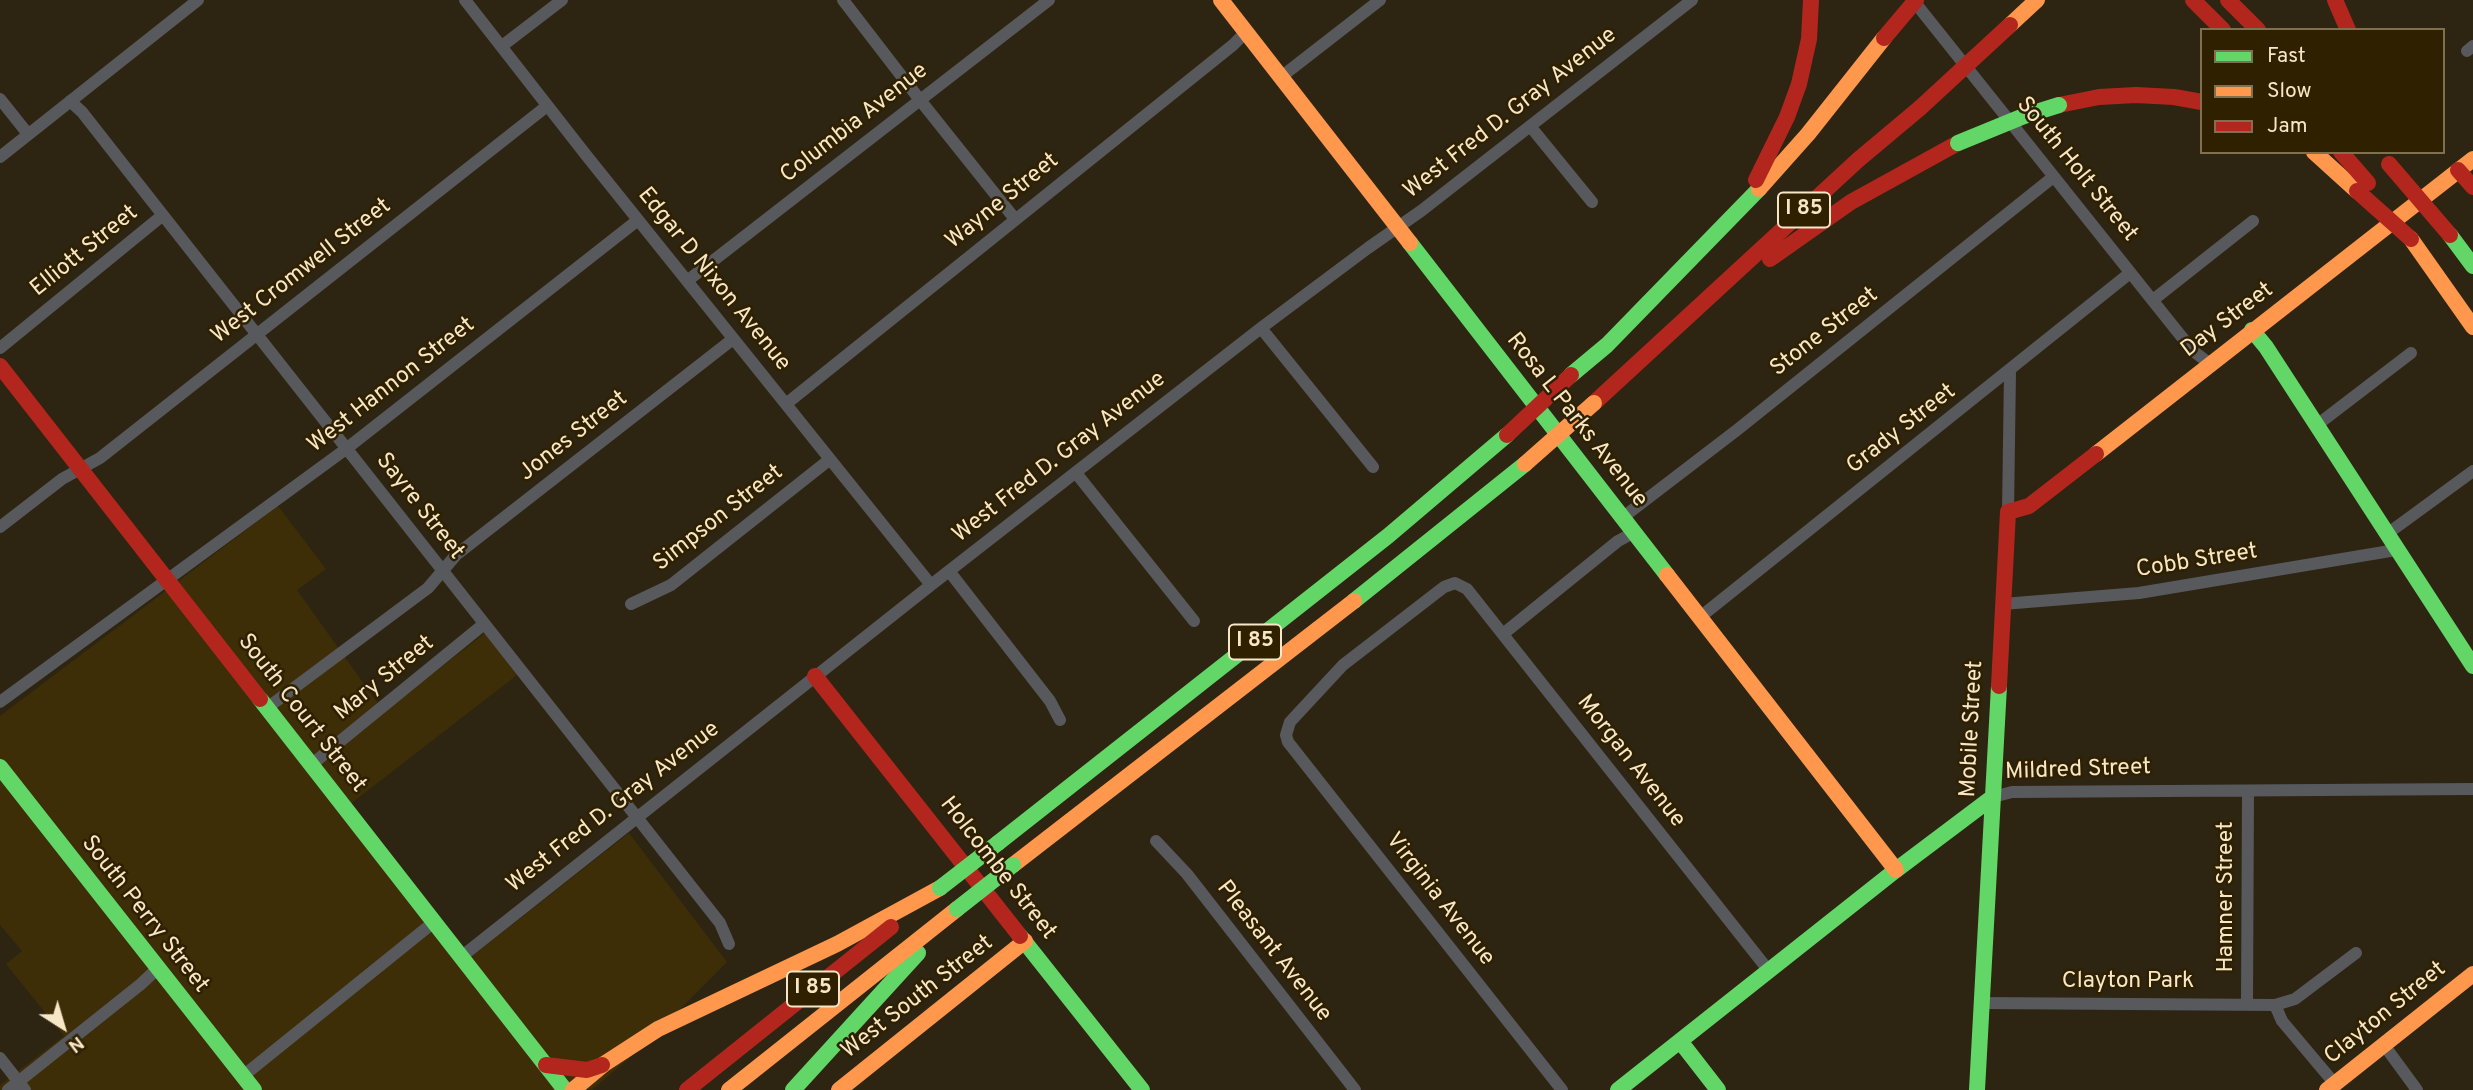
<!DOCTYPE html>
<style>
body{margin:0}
#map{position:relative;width:2473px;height:1090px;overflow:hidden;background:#2d2512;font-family:Overpass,sans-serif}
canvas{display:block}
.legend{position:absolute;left:2200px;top:28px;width:245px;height:126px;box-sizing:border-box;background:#2f2000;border:2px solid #7f7050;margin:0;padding:9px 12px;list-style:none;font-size:21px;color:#f7e7c7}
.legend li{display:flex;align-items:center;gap:14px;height:35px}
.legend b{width:35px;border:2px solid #7f7050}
.north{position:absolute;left:28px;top:992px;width:70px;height:70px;-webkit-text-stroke:5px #2f2000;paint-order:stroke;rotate:143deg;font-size:19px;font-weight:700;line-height:28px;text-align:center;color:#f7e7c7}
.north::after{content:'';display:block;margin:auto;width:24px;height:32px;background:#f7e7c7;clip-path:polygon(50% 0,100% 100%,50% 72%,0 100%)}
</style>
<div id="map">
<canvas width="2473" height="1090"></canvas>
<ul class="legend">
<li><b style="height:9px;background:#63d668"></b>Fast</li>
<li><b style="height:9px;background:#ff974d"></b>Slow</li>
<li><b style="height:9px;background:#b3261e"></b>Jam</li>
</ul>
<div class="north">N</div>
</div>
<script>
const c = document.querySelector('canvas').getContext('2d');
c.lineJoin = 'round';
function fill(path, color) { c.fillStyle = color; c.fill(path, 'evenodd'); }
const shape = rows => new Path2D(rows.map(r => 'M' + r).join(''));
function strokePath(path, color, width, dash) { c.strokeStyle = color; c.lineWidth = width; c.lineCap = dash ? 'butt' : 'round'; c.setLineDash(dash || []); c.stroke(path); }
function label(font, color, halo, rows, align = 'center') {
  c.font = font + ' Overpass,sans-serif'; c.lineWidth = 5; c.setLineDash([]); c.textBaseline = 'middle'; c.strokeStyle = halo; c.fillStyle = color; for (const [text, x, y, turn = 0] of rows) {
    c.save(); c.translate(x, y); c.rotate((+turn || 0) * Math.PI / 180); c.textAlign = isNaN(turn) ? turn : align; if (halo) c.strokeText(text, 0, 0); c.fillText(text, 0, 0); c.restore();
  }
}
const built = shape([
 [278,506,326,569,297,590,384,712,485,633,517,675,340,812,461,965,629,833,727,962,642,1047,592,1090,0,1090,0,1085,64,1036,6,964,22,951,0,925,0,716]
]);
const street = shape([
 [465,0,586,155,931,585],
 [843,0,920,100,1015,219],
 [1913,0,2161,311,2193,351,2209,363],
 [502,46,562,0],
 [2467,51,2473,46],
 [1281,77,1380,0],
 [0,99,28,134],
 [70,101,82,112,151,200,720,923,729,944],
 [1530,126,1592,202],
 [0,157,198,0],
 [687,281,1049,0],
 [2153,300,2253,221],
 [1261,328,1373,467],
 [0,348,163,215],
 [786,404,1233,45,1246,32],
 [2317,425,2411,353],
 [1076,473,1194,621],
 [2008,512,2010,371],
 [1622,518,1737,430,2052,178],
 [0,527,62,479,100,458,547,106],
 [2387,534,2473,471],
 [949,571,1050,701,1060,720],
 [631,604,671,585,829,460],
 [2003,604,2139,593,2396,550],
 [1699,618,2130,273],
 [1503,634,1618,541,1633,533],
 [0,702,346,449,638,220],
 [267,708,428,588,456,555,733,339],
 [311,765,484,624],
 [1993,797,2012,792,2473,789],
 [1156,841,1187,874,1355,1090],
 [461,957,931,585,1261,328,1368,248,1421,211,1692,0],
 [1982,1003,2275,1005,2295,999,2356,953],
 [2247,1003,2248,791],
 [2275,1005,2282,1021,2335,1084],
 [2384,1045,2417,1090],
 [0,1058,25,1090],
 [243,1076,434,922],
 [8,1090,141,984,157,969],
 [1562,1090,1288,742,1286,735,1290,722,1343,665,1444,587,1455,583,1467,589,1769,971]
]);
const fast = shape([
 [2450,235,2473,266],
 [1410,243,1667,575],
 [2252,330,2266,347,2473,666],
 [1571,375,1607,345,1759,189],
 [1354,601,1525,464],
 [260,699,565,1090],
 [0,767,254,1090],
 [998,843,1388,536,1507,435],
 [1020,936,1142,1090],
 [1680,1041,1718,1090],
 [793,1090,918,953],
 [1618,1090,1896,870,1993,797],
 [1977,1090,1999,686]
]);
const slow = shape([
 [1221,0,1410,243],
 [2010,25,2037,0],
 [2314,152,2357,191],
 [1759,189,1808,134,1884,38],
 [2411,239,2473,327],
 [2096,454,2473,159],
 [1667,575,1896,870],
 [1013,865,1354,601],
 [573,1090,604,1064,658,1029,837,944,940,888],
 [729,1090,957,909],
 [839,1090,1025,941],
 [2327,1090,2473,974]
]);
const jam = shape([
 [2193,0,2223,30],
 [2228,0,2258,30],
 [2335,0,2348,30],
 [2059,105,2099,97,2136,95,2174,97,2202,102],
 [2341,152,2368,183],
 [2458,170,2473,187],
 [1756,180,1787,117,1799,84,1809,39,1811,0],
 [1770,259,1851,202,1958,143],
 [0,366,260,699],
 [1594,403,1858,160,1920,108],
 [815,676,1020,936],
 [1999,686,2008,512,2029,506,2096,454],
 [546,1065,587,1070,602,1065],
 [687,1090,891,927]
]);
const fastBridge = shape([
 [1958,143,2024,116,2059,105],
 [940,888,998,843],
 [957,909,1013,865]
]);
const slowBridge = shape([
 [1525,464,1594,403]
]);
const jamBridge = shape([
 [1884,38,1916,0],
 [1920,108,2010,25],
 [2389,164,2450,235],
 [2357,191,2411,239],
 [1507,435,1571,375]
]);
const shields = [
 [1804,210,52],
 [1255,642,52],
 [813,989,52]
];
const shieldNames = [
 ["I 85",1804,210],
 ["I 85",1255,642],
 ["I 85",813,989]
];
const streetNames = [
 ["West Fred D. Gray Avenue",1511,114,-38],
 ["Columbia Avenue",855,124,-38],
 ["South Holt Street",2076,170,51],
 ["Wayne Street",1003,202,-39],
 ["Elliott Street",85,252,-39],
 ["West Cromwell Street",302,272,-38],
 ["Edgar D Nixon Avenue",713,280,51],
 ["Day Street",2228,321,-37],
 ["Stone Street",1825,333,-38],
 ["West Hannon Street",392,386,-38],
 ["Rosa L Parks Avenue",1576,421,52],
 ["Grady Street",1902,430,-38],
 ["Jones Street",574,437,-38],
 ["West Fred D. Gray Avenue",1060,458,-38],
 ["Sayre Street",419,507,52],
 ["Simpson Street",719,519,-38],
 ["Cobb Street",2197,562,-9],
 ["Mary Street",385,679,-39],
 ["South Court Street",301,714,52],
 ["Mobile Street",1973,729,-87],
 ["Morgan Avenue",1630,762,52],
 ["Mildred Street",2078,771,-2],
 ["West Fred D. Gray Avenue",614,808,-38],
 ["Holcombe Street",997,869,52],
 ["Hamner Street",2227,897,-90],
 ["Virginia Avenue",1439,900,52],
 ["South Perry Street",144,915,52],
 ["Pleasant Avenue",1273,952,52],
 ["Clayton Park",2128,982],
 ["West South Street",918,998,-38],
 ["Clayton Street",2386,1014,-39]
];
fill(built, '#3d2e07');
strokePath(street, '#57595d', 12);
strokePath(fast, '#63d668', 16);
strokePath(slow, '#ff974d', 16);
strokePath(jam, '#b3261e', 16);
strokePath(fastBridge, '#63d668', 16);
strokePath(slowBridge, '#ff974d', 16);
strokePath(jamBridge, '#b3261e', 16);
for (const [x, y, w] of shields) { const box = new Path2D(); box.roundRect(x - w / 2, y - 17.5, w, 35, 5); c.fillStyle = '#2f2000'; c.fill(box); strokePath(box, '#f7e7c7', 2); }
label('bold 21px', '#f7e7c7', null, shieldNames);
label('23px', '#f7e7c7', '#2f2000', streetNames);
</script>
